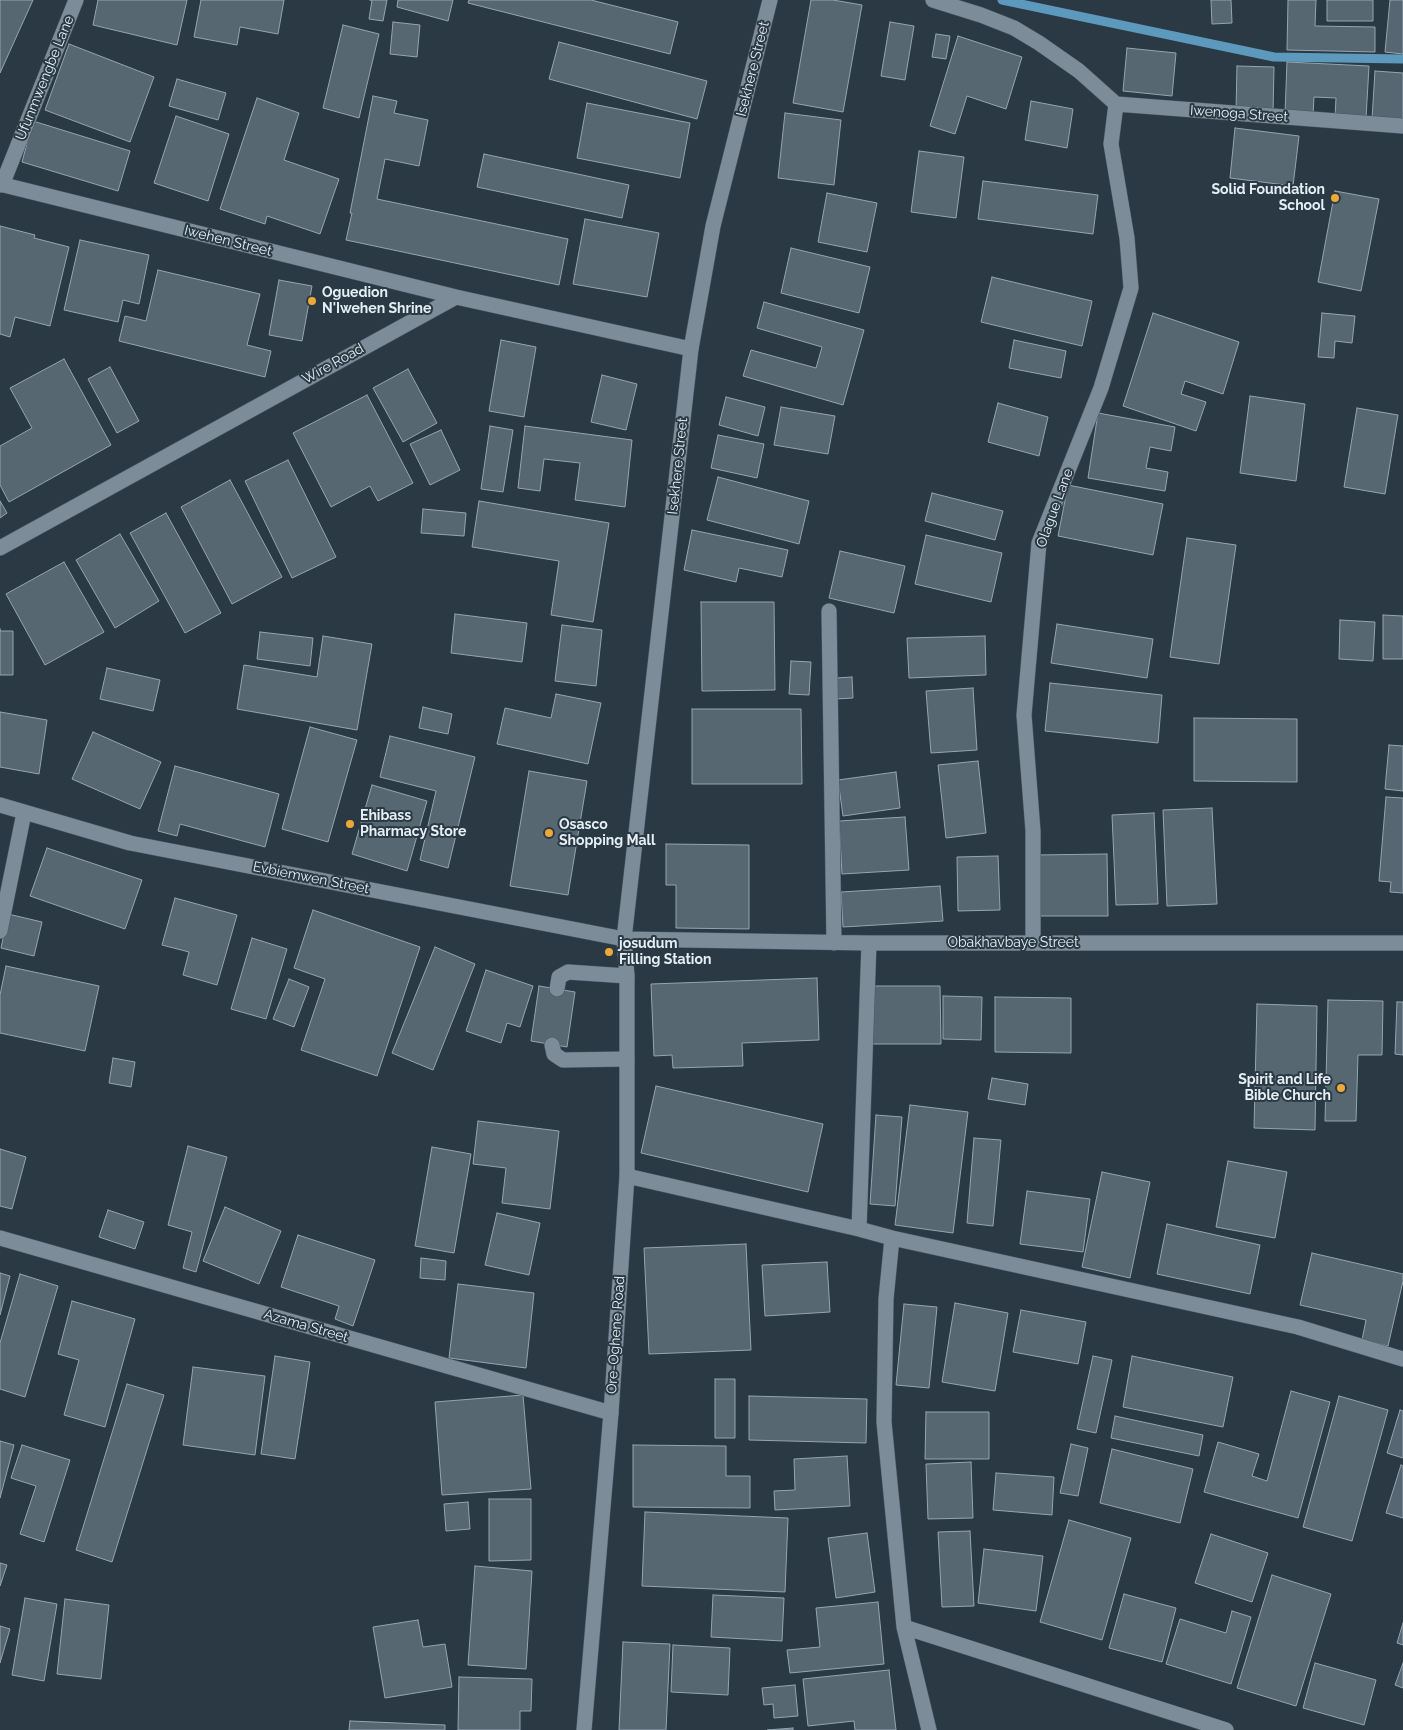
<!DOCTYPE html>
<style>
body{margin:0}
canvas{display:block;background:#2a3943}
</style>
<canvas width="1403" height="1730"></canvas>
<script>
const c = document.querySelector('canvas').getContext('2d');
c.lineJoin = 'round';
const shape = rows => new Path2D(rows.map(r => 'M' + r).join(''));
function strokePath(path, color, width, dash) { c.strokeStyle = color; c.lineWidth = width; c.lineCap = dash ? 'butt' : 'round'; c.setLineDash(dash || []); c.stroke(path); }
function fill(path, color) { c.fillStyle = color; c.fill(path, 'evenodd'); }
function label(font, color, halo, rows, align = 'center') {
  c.font = font + ' Raleway,sans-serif'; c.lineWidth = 4; c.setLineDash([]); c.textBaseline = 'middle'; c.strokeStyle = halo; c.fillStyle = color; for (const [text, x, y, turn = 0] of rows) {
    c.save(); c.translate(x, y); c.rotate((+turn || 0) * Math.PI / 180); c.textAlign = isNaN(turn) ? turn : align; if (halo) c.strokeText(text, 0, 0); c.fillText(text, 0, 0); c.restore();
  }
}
const stream = shape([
 [1002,0,1274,57,1403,59]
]);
const building = shape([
 [0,0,33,0,0,73,0,0],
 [98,0,187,0,177,45,93,25,98,0],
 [201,0,284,0,278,34,240,27,237,45,194,37,201,0],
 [370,0,387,0,383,21,369,19,372,0,370,0],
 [398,0,453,0,448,21,397,7,398,0],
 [469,0,591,0,678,22,670,54,468,3,469,0],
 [811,0,833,0,862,5,843,112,793,103,811,0],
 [1211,0,1231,0,1232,23,1212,24,1211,0],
 [1288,0,1316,0,1315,26,1375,27,1375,52,1287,50,1288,0],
 [1327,0,1373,0,1373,21,1327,21,1327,0],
 [1390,0,1403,0,1403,54,1385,52,1390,0],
 [393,22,420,25,417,57,390,54,393,22],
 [890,22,914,26,905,80,881,76,890,22],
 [343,25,379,34,359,118,323,108,343,25],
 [936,34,950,36,946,59,932,57,936,34],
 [958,36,1022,57,1006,109,967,96,955,134,930,126,958,36],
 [559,42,707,81,697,119,549,79,559,42],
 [69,44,154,77,130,142,45,110,69,44],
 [1127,48,1176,53,1172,96,1123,91,1127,48],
 [1287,62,1369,66,1366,118,1335,117,1336,98,1314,97,1313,115,1285,114,1287,62],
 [1237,66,1274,67,1273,112,1236,111,1237,66],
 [1375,71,1403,73,1403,121,1372,119,1375,71],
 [177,79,226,93,218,120,169,106,177,79],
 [373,96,397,101,394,113,428,120,419,166,385,159,377,199,568,239,559,285,346,240,352,213,350,213,373,96],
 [257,98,299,113,284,160,339,179,320,234,267,216,265,224,220,209,257,98],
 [1031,101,1073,109,1067,148,1025,140,1031,101],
 [587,103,690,123,680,178,577,158,587,103],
 [785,113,841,120,834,185,778,178,785,113],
 [176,116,229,134,208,201,154,183,176,116],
 [33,121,130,151,118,191,22,162,33,121],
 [1235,128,1299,136,1293,186,1230,178,1235,128],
 [919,151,964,157,956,218,911,212,919,151],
 [484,154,629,185,622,218,477,187,484,154],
 [983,181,1098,195,1093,234,978,219,983,181],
 [1335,191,1379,199,1361,291,1318,282,1335,191],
 [827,193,877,203,867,252,818,242,827,193],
 [585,219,659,233,647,297,573,284,585,219],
 [0,226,35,235,34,238,69,247,50,326,15,317,10,337,0,334,0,226],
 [80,240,149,255,139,304,123,300,118,322,64,310,80,240],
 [791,248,870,267,859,313,781,293,791,248],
 [158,270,260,294,247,345,271,351,265,377,119,341,125,316,146,321,158,270],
 [992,277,1092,301,1082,346,981,322,992,277],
 [279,280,312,286,302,341,269,335,279,280],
 [764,302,864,330,843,405,743,376,751,350,816,368,822,347,757,328,764,302],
 [1153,313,1239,342,1223,394,1185,381,1181,394,1206,402,1196,431,1123,406,1153,313],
 [1322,313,1355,316,1352,343,1335,341,1334,358,1318,357,1322,313],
 [501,340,536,347,524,417,489,411,501,340],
 [1014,340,1066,351,1061,378,1009,368,1014,340],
 [64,359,111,445,9,502,0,485,0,446,32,428,10,388,64,359],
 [110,367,139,421,117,433,88,379,110,367],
 [408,369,437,423,403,442,373,388,408,369],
 [602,375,637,384,626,430,591,422,602,375],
 [367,395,413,483,378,501,370,486,331,507,293,433,367,395],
 [1250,396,1305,404,1296,481,1240,473,1250,396],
 [726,397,765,407,758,436,719,425,726,397],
 [998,403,1048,417,1039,456,988,442,998,403],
 [781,407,835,416,828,454,774,445,781,407],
 [1357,408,1398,415,1385,494,1344,487,1357,408],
 [1098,413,1175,427,1171,451,1150,447,1146,468,1168,472,1165,491,1088,478,1098,413],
 [490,426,513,430,503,492,481,489,490,426],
 [525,426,632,440,625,507,575,500,580,463,544,459,540,491,518,488,525,426],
 [441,430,460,470,430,485,410,444,441,430],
 [718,435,764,444,757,478,711,468,718,435],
 [288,460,336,557,292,578,245,481,288,460],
 [718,477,809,501,799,544,707,520,718,477],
 [230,480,282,577,232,604,181,507,230,480],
 [1068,485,1163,504,1153,555,1058,536,1068,485],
 [932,493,1003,511,995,540,925,521,932,493],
 [0,501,7,513,0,518,0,501],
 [479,501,609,523,593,622,551,615,559,561,472,547,479,501],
 [423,509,466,513,464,536,421,533,423,509],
 [166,513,221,613,185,633,130,533,166,513],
 [692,530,788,550,782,577,739,568,736,582,684,570,692,530],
 [120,534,159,601,115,628,76,560,120,534],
 [926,535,1002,553,991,602,915,584,926,535],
 [1187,538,1236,545,1219,664,1170,657,1187,538],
 [840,551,905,566,894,613,829,598,840,551],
 [64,562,104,632,45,665,6,594,64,562],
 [701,602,774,602,775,690,702,691,701,602],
 [455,614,527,623,522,662,451,653,455,614],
 [1383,615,1403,616,1403,659,1383,659,1383,615],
 [1340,620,1375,622,1373,661,1339,659,1340,620],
 [1057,624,1153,639,1147,678,1051,663,1057,624],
 [562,625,602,630,596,686,555,681,562,625],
 [0,629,0,631,13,631,13,675,0,675,0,629],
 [260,632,313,638,310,666,257,659,260,632],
 [323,636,372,644,357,730,237,709,244,665,317,677,323,636],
 [985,636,986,675,909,678,907,638,985,636],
 [791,661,811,662,809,695,789,694,791,661],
 [107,668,160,680,153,711,100,699,107,668],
 [852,677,853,698,836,699,836,678,852,677],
 [1050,683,1162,695,1158,743,1045,731,1050,683],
 [973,688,977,750,931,753,926,691,973,688],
 [556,694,601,703,588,764,497,744,505,708,551,718,556,694],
 [423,707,452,714,448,734,419,728,423,707],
 [692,709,801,709,802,784,692,784,692,709],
 [0,712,47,720,39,774,0,767,0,712],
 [1194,718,1297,719,1297,782,1194,781,1194,718],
 [310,727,357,740,328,842,282,829,310,727],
 [93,732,161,762,140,809,72,779,93,732],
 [390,736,475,757,448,868,420,860,436,791,380,777,390,736],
 [1389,745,1403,746,1403,791,1385,789,1389,745],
 [978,761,986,833,946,838,938,765,978,761],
 [175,766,279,794,265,847,180,824,177,836,158,831,175,766],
 [529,771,587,781,568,895,510,886,529,771],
 [896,772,900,808,843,816,838,780,896,772],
 [372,785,427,801,407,871,352,854,372,785],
 [1386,797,1403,798,1403,893,1390,892,1391,882,1379,881,1386,797],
 [1212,808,1217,904,1167,906,1163,810,1212,808],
 [1154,813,1158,904,1116,905,1112,815,1154,813],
 [905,817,909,870,842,874,839,821,905,817],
 [666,844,749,845,749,929,676,928,676,885,666,885,666,844],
 [47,848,142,880,125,929,30,896,47,848],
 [1107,854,1108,916,1036,916,1036,855,1107,854],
 [998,856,1000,910,958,911,957,857,998,856],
 [940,886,943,921,843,927,841,892,940,886],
 [175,898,237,915,217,985,183,975,189,952,162,945,175,898],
 [313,910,420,947,377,1076,301,1050,325,979,294,968,313,910],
 [8,914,42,922,34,956,1,948,8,914],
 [252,938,287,949,266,1019,231,1009,252,938],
 [435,947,475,964,433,1070,392,1053,435,947],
 [6,966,99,986,85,1051,0,1033,0,995,6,966],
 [486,970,533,986,520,1027,507,1023,501,1043,466,1031,486,970],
 [817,978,819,1040,742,1043,743,1066,673,1068,672,1055,654,1056,651,984,817,978],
 [289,979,309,987,294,1027,273,1019,289,979],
 [539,986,575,992,567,1047,531,1041,539,986],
 [872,986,940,986,941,1044,872,1044,872,986],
 [943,996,982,997,981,1040,943,1039,943,996],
 [995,997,1071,998,1071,1053,995,1052,995,997],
 [1328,1000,1383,1001,1382,1055,1358,1055,1356,1121,1325,1121,1328,1000],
 [1397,1002,1403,1002,1403,1055,1395,1054,1397,1002],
 [1257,1004,1317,1006,1315,1130,1254,1128,1257,1004],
 [113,1058,135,1062,131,1087,109,1083,113,1058],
 [992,1078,1028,1084,1025,1105,988,1099,992,1078],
 [656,1086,823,1124,808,1192,641,1153,656,1086],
 [910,1105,968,1112,953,1233,895,1225,910,1105],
 [876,1115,902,1117,895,1206,870,1204,876,1115],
 [478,1121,559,1131,550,1209,502,1203,506,1168,473,1164,478,1121],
 [974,1138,1001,1140,993,1226,967,1223,974,1138],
 [188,1146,227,1157,196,1272,183,1268,192,1232,168,1225,188,1146],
 [432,1147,471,1154,454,1253,415,1246,432,1147],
 [0,1149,26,1157,12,1209,0,1206,0,1149],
 [1228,1161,1287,1172,1275,1238,1216,1227,1228,1161],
 [1102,1172,1150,1182,1130,1278,1082,1267,1102,1172],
 [1027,1191,1090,1199,1083,1252,1020,1244,1027,1191],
 [225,1207,281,1231,259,1284,203,1261,225,1207],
 [108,1210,144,1222,135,1249,99,1237,108,1210],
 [497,1213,540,1223,529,1275,485,1265,497,1213],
 [1167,1224,1260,1245,1250,1294,1157,1274,1167,1224],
 [298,1235,375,1260,353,1326,335,1319,339,1306,281,1287,298,1235],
 [746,1244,751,1350,649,1354,644,1248,746,1244],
 [1312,1253,1403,1274,1403,1281,1388,1346,1362,1340,1366,1320,1300,1305,1312,1253],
 [421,1258,446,1261,445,1280,420,1278,421,1258],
 [827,1262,830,1312,765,1316,762,1265,827,1262],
 [0,1273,10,1276,0,1315,0,1273],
 [20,1274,58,1286,25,1397,0,1389,0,1343,20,1274],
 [458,1284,534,1293,526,1368,449,1358,458,1284],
 [72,1301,135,1319,105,1427,64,1415,79,1360,58,1354,72,1301],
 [955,1303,1008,1313,995,1391,942,1382,955,1303],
 [904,1304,937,1307,929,1388,896,1385,904,1304],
 [1021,1310,1086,1322,1078,1364,1013,1352,1021,1310],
 [275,1356,310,1362,295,1459,261,1454,275,1356],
 [1093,1356,1112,1360,1096,1433,1077,1429,1093,1356],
 [1132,1356,1233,1377,1223,1427,1123,1407,1132,1356],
 [193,1367,265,1376,255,1455,183,1445,193,1367],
 [715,1379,735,1379,735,1438,715,1438,715,1379],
 [127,1384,164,1395,112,1562,76,1550,127,1384],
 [1291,1391,1330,1402,1298,1518,1204,1492,1218,1442,1259,1454,1252,1476,1267,1481,1291,1391],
 [523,1395,531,1489,442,1495,435,1402,523,1395],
 [749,1396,867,1399,866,1443,749,1440,749,1396],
 [1339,1396,1388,1410,1352,1541,1303,1527,1339,1396],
 [1400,1410,1403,1411,1403,1458,1387,1453,1400,1410],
 [926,1412,989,1412,989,1459,925,1459,926,1412],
 [1115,1416,1203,1435,1199,1456,1111,1438,1115,1416],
 [0,1441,14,1445,0,1498,0,1441],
 [1071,1444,1088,1448,1078,1496,1060,1493,1071,1444],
 [22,1445,70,1460,44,1542,20,1534,36,1486,11,1478,22,1445],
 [633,1445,726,1446,726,1476,750,1476,750,1508,633,1507,633,1445],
 [1112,1449,1193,1469,1180,1523,1100,1503,1112,1449],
 [847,1456,850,1506,775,1510,774,1491,795,1490,794,1459,847,1456],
 [971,1462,973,1518,928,1519,926,1464,971,1462],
 [1401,1465,1403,1466,1403,1518,1386,1513,1401,1465],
 [996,1473,1054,1477,1052,1515,993,1510,996,1473],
 [489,1499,531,1499,531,1560,489,1561,489,1499],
 [468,1502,470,1529,446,1531,444,1504,468,1502],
 [645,1512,788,1518,785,1592,642,1586,645,1512],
 [1069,1520,1131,1538,1102,1640,1040,1622,1069,1520],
 [970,1531,974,1606,942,1607,938,1532,970,1531],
 [867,1533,875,1592,836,1598,828,1538,867,1533],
 [1211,1534,1268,1553,1252,1602,1195,1583,1211,1534],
 [984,1549,1043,1556,1036,1611,978,1603,984,1549],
 [0,1563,7,1565,0,1586,0,1563],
 [475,1566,532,1571,526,1669,468,1665,475,1566],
 [1272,1575,1331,1594,1296,1706,1237,1688,1272,1575],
 [1124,1594,1176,1608,1162,1662,1109,1648,1124,1594],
 [713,1595,784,1598,782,1641,711,1637,713,1595],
 [25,1598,57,1604,44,1681,12,1675,25,1598],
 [65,1599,109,1605,101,1679,57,1674,65,1599],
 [878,1602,884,1664,790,1673,787,1650,820,1647,816,1608,878,1602],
 [1232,1611,1251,1617,1231,1684,1166,1664,1180,1619,1226,1633,1232,1611],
 [418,1620,423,1647,445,1644,452,1687,385,1698,373,1627,418,1620],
 [1403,1623,1403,1645,1397,1643,1403,1623],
 [0,1626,10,1629,0,1663,0,1626],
 [623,1642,670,1644,666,1730,619,1730,623,1642],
 [673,1645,730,1648,728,1695,671,1692,673,1645],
 [1315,1663,1376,1680,1364,1725,1303,1708,1315,1663],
 [1403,1663,1403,1688,1395,1685,1403,1663],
 [889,1670,896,1730,855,1730,854,1721,808,1726,803,1679,889,1670],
 [459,1677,532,1679,531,1711,520,1711,520,1730,458,1730,459,1677],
 [795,1685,798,1716,774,1718,773,1704,764,1705,762,1688,795,1685],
 [350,1721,445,1725,445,1730,349,1730,350,1721],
 [793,1728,793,1730,767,1730,793,1728]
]);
const lane = shape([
 [557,989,559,977,568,972,627,976],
 [552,1045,554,1054,563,1060,627,1059]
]);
const street = shape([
 [933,0,981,15,1014,28,1039,43,1079,71,1116,104],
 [0,184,456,297],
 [2,185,76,0],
 [0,548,456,297,691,349],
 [829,611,834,943],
 [0,805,130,843,624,939,869,943,1403,943],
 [0,931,24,813],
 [1033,943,1033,831,1024,715,1039,543,1101,388,1131,288,1127,238,1111,144,1116,104,1403,126],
 [627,1176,859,1229,892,1238,1298,1327,1403,1359],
 [859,1229,869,943],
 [0,1238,611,1413],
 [892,1238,886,1299,884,1422,904,1627,929,1730],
 [904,1627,1226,1730]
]);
const secondary = shape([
 [584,1730,611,1413,627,1176,627,976,624,939,691,349,713,226,770,0]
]);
const markers = [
 [1335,198,5,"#eca93a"],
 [312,301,5,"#eca93a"],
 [350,824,5,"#eca93a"],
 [549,833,5,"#eca93a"],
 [609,952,5,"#eca93a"],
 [1341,1088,5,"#eca93a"]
];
const streetNames = [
 ["Isekhere Street",753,69,-76],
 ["Ufunmwengbe Lane",45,78,-68],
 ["Iwenoga Street",1239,114,4],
 ["Iwehen Street",228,241,14],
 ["Wire Road",333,364,-29],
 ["Isekhere Street",678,466,-84],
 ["Olague Lane",1055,508,-70],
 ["Evbiemwen Street",311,878,11],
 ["Obakhavbaye Street",1013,943],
 ["Azama Street",306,1326,16],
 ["Ore-Oghene Road",616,1335,-86]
];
const poiNames = [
 ["Solid Foundation",1325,190,"right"],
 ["School",1325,206,"right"],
 ["Oguedion",322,293],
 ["N'Iwehen Shrine",322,309],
 ["Ehibass",360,816],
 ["Pharmacy Store",360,832],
 ["Osasco",559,825],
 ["Shopping Mall",559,841],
 ["josudum",619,944],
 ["Filling Station",619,960],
 ["Spirit and Life",1331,1080,"right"],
 ["Bible Church",1331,1096,"right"]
];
strokePath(stream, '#5c99bc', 9);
fill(building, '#576772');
strokePath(building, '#94a5b1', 1);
strokePath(lane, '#49565e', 16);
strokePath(street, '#49565e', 16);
strokePath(secondary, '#49565e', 16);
strokePath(lane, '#7c8c98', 15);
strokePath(street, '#7c8c98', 15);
strokePath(secondary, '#7c8c98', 15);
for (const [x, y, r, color] of markers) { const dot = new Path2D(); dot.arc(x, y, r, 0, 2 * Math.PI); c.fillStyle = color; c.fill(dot); strokePath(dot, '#2a3943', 2); }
label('14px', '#e5eff5', '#2a3943', streetNames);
label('bold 14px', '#e5eff5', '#2a3943', poiNames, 'left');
</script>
